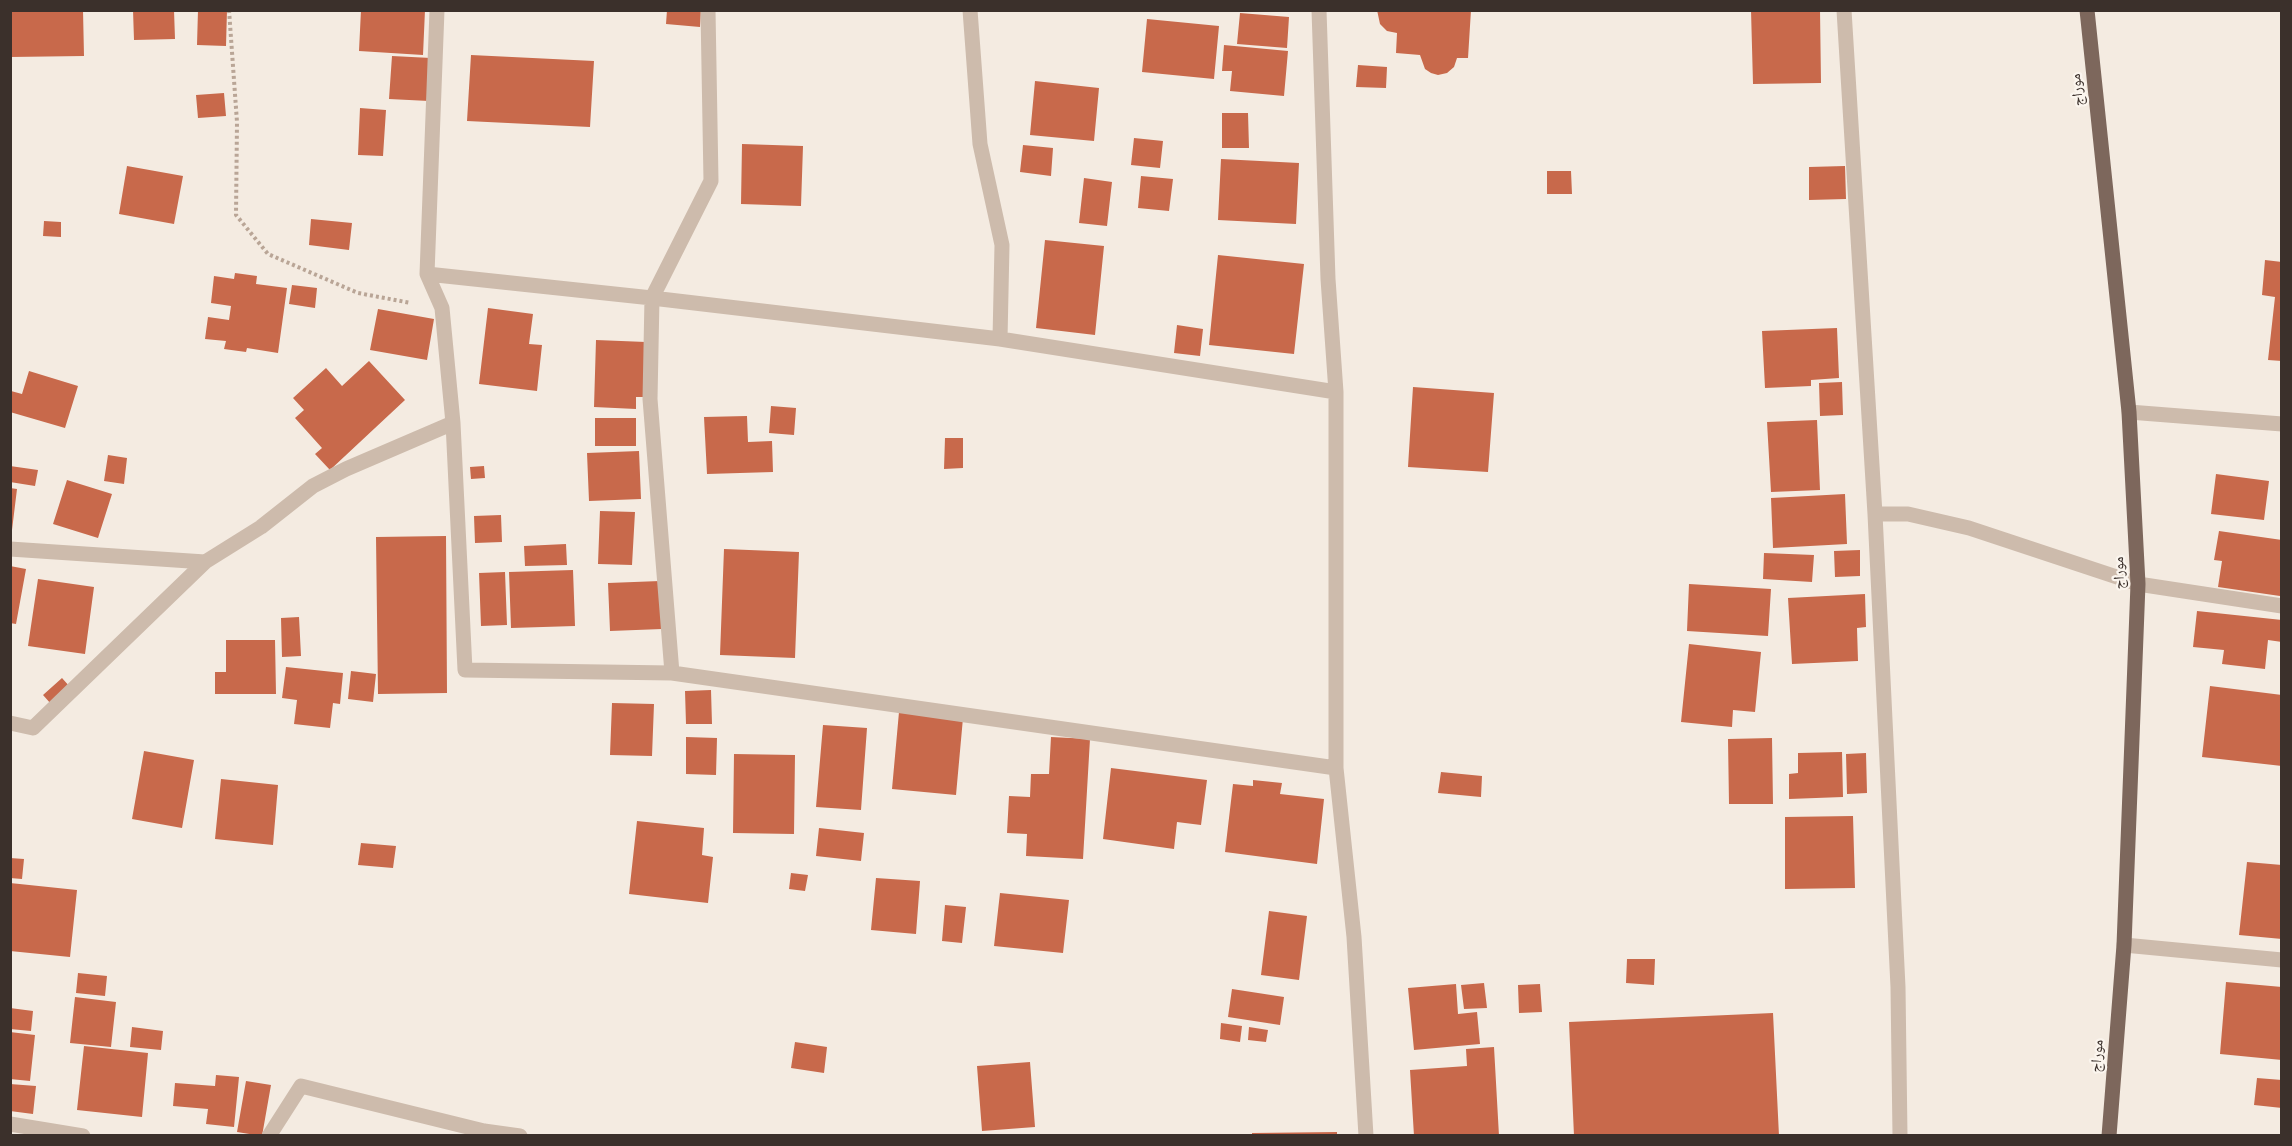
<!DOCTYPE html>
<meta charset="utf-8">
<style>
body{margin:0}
#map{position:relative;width:2292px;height:1146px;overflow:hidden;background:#f4ebe1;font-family:Inter,sans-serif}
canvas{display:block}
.frame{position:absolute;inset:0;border:12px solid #3b302b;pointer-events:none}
</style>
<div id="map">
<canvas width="2292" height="1146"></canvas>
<div class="frame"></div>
</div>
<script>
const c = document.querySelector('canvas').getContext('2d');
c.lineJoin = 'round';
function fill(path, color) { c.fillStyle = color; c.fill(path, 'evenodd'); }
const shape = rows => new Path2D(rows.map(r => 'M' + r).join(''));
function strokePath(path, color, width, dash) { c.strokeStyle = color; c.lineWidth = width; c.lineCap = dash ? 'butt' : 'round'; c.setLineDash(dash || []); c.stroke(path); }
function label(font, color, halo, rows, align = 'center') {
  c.font = font + ' Inter,"Noto Naskh Arabic",sans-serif'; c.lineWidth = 4.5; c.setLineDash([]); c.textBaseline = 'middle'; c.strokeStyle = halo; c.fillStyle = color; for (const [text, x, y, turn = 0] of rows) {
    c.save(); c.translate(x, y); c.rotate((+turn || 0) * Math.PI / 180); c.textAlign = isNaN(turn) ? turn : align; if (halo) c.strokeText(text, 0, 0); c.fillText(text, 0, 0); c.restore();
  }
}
const building = shape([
 [10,10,83,10,84,56,10,57],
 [133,10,174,10,175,39,134,40],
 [198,10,227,10,226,46,197,45],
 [361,10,425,10,423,55,359,51],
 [667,10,701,10,700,27,666,24],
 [1377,10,1471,10,1468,58,1457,58,1454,67,1447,73,1438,75,1431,73,1425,69,1420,55,1396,53,1397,33,1387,31,1380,24],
 [1751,10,1820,10,1821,83,1753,84],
 [1240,13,1289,17,1287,48,1237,44],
 [1147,19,1219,26,1214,79,1142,72],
 [1224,45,1288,51,1284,96,1230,91,1232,71,1222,71],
 [471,55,594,61,590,127,467,121],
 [392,56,431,58,429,101,389,99],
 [1358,65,1387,67,1386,88,1356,87],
 [1035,81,1099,88,1094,141,1030,135],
 [224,93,226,116,198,118,196,95],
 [360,108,386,110,383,156,358,155],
 [1222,113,1248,113,1249,148,1222,148],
 [1134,138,1163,141,1160,168,1131,165],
 [742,144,803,146,801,206,741,204],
 [1023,145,1053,148,1051,176,1020,172],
 [1221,159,1299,163,1296,224,1218,220],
 [127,166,183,176,174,224,119,214],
 [1845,166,1846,199,1809,200,1809,167],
 [1547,171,1571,171,1572,194,1547,194],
 [1141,176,1173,179,1169,211,1138,208],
 [1084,178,1112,182,1107,226,1079,223],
 [311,219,352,223,349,250,309,245],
 [44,221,61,222,61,237,43,236],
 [1045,240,1104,246,1095,335,1036,328],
 [1218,255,1304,264,1294,354,1209,345],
 [2265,260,2282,262,2282,361,2268,360,2275,297,2262,295],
 [235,273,257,276,256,284,287,288,278,353,247,348,246,352,224,349,226,341,205,339,208,317,229,320,231,306,211,303,214,276,234,279],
 [292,285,317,288,315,308,289,304],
 [488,308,533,314,529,344,542,345,537,391,479,384],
 [378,309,434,319,427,360,370,350],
 [1177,325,1203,329,1200,356,1174,353],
 [1837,328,1839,378,1811,380,1811,386,1765,388,1762,331],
 [596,340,646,342,645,397,636,397,636,409,594,407],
 [369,361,405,400,330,470,315,454,322,448,295,418,304,410,293,398,326,368,342,386],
 [29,371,78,386,65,428,10,412,11,391,22,394],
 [1842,382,1843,415,1820,416,1819,383],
 [1413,387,1494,393,1488,472,1408,467],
 [771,406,796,408,794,435,769,433],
 [747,416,748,442,772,441,773,472,707,474,704,417],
 [595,418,636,418,636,446,595,446],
 [1817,420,1820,490,1771,492,1767,422],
 [945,438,963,438,963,468,944,469],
 [639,451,641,499,589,501,587,453],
 [108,455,127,458,124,484,104,481],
 [10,466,38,470,35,486,10,482],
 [484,466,485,478,471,479,470,467],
 [2216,474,2269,481,2264,520,2211,514],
 [67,480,112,494,98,538,53,524],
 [10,488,17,489,12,530,10,530],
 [1845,494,1847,544,1773,548,1771,498],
 [600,511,635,512,632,565,598,564],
 [501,515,502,542,475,543,474,516],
 [2219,531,2282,540,2280,596,2218,587,2222,561,2214,560],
 [446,536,447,693,378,694,376,537],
 [566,544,567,565,525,566,524,546],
 [724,549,799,552,795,658,720,655],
 [1860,550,1860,576,1835,577,1834,551],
 [1764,553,1814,555,1812,582,1763,579],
 [10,566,26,569,16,624,10,623],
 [573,570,575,626,511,628,509,572],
 [505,572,507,625,481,626,479,573],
 [38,579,94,587,85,654,28,646],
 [660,581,662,629,610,631,608,583],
 [1689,584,1771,589,1768,636,1687,631],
 [1865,594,1866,627,1857,628,1858,661,1792,664,1788,598],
 [2197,611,2282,620,2282,642,2268,640,2265,669,2222,664,2224,650,2193,647],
 [299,617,301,656,282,657,281,618],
 [226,640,275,640,276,694,215,694,215,672,226,672],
 [1689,644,1761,652,1755,712,1733,710,1732,727,1681,722],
 [286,667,343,673,340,704,333,703,330,728,294,724,297,700,282,698],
 [351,671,376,674,373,702,348,699],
 [62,678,70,687,51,704,43,695],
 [2210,686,2282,695,2282,766,2202,757],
 [711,690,712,724,686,724,685,691],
 [612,703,654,704,652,756,610,755],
 [899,712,963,718,956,795,892,789],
 [823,725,867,728,861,810,816,807],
 [686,737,717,738,716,775,686,774],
 [1051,737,1090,739,1083,859,1026,856,1027,834,1007,833,1009,796,1030,797,1031,774,1049,774],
 [1772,738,1773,804,1729,804,1728,739],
 [144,751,194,760,182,828,132,819],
 [1842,752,1843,797,1789,799,1789,774,1798,773,1798,753],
 [1866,753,1867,793,1847,794,1846,754],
 [734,754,795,755,794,834,733,833],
 [1111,768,1207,780,1201,825,1177,822,1174,849,1103,839],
 [1441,772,1482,776,1481,797,1438,793],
 [221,779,278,785,273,845,215,839],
 [1253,780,1282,783,1280,794,1324,799,1317,864,1225,852,1233,784,1253,786],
 [1853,816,1855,888,1785,889,1785,817],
 [637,821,704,828,702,855,713,857,708,903,629,894],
 [819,828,864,833,861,861,816,856],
 [361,843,396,846,393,868,358,865],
 [10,858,24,859,22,879,10,878],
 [2247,862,2282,865,2282,939,2239,935],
 [791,873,808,875,805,891,789,889],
 [876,878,920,881,916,934,871,930],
 [10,883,77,890,70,957,10,951],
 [1000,893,1069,900,1063,953,994,946],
 [945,905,966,907,962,943,942,941],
 [1269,911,1307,916,1299,980,1261,975],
 [1627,959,1655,959,1654,985,1626,983],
 [78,973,107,976,105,996,76,993],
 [2226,982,2282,987,2282,1060,2220,1054],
 [1484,983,1487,1008,1464,1009,1461,985],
 [1456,984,1458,1014,1477,1012,1480,1044,1414,1050,1408,988],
 [1540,984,1542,1012,1519,1013,1518,985],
 [1232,989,1284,997,1280,1025,1228,1017],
 [75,997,116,1002,111,1047,70,1043],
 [10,1008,33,1011,31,1031,10,1029],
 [1773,1013,1779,1136,1574,1136,1569,1022],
 [1221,1023,1242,1026,1240,1042,1220,1039],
 [132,1027,163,1031,161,1050,130,1047],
 [1249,1027,1268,1030,1266,1042,1248,1040],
 [10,1032,35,1035,30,1081,10,1079],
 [795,1042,827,1047,824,1073,791,1068],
 [84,1046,148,1053,142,1117,77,1110],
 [1494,1047,1499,1136,1414,1136,1410,1070,1467,1066,1466,1049],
 [1030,1062,1035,1127,982,1131,977,1066],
 [216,1075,239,1077,234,1127,206,1124,208,1109,173,1106,175,1083,215,1086],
 [2257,1078,2282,1080,2282,1108,2254,1105],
 [246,1081,271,1085,262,1136,237,1132],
 [10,1084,36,1086,33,1114,10,1111],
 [1337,1132,1337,1136,1252,1136,1252,1133]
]);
const path = shape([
 [229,10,237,122,236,215,268,254,358,293,411,303]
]);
const minor = shape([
 [437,10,427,274,442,308,453,423,465,670,672,673],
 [708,10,711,181,652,298,1000,339,1336,392],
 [970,10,980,144,1002,245,1000,339],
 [1319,10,1328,279,1336,392,1336,768,1354,937,1366,1136],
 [1844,10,1875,514,1898,987,1900,1136],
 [427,274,652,298,650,399,672,673,1336,768],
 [2129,412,2282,424],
 [1875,514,1908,514,1969,528,2138,584,2282,606],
 [10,549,205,562,261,527,313,486,346,469,453,423],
 [10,723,33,728,205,562],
 [2124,945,2282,960],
 [10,1124,83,1136],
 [269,1136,301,1086,484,1131,520,1136]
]);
const major = shape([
 [2087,10,2129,412,2138,584,2124,945,2109,1136]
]);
const streetNames = [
 ["موراج",2077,90,-96],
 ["موراج",2119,573,-92],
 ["موراج",2097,1056,-86]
];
fill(building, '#c8694b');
strokePath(path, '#b9a596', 4, [3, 3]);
strokePath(minor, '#cdbbac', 15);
strokePath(major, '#7d675c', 15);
label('15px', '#3b302b', '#fbf5ee', streetNames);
</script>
